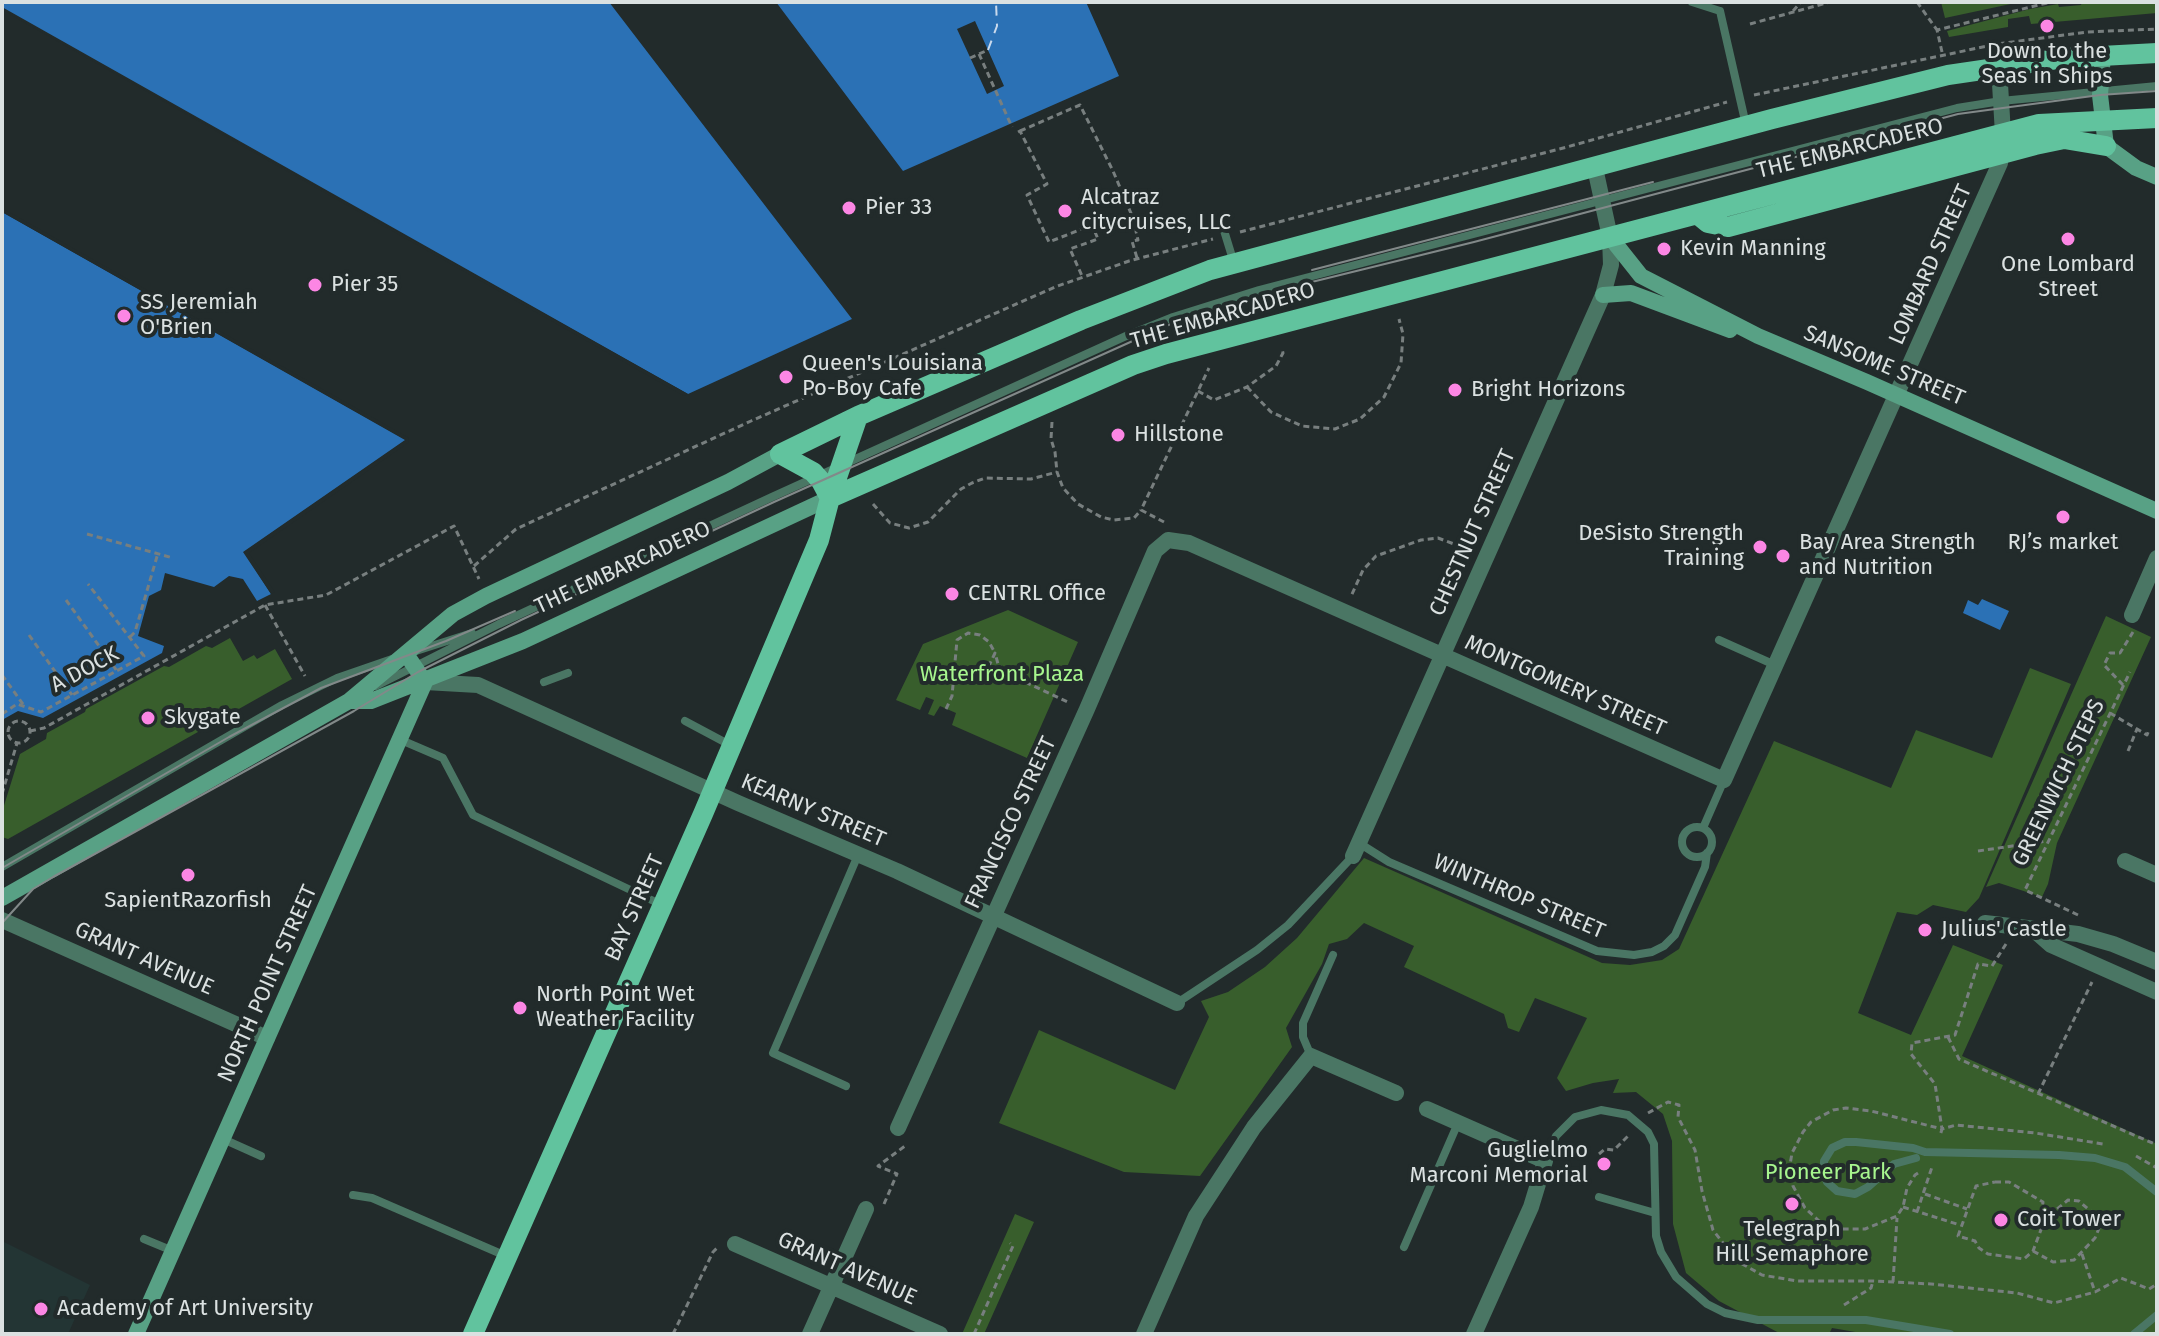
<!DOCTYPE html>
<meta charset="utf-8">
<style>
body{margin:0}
#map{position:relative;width:2159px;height:1336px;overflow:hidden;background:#222b2b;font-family:"Fira Sans",sans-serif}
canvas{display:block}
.frame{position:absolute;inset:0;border:4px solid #dbe1e1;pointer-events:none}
</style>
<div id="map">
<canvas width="2159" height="1336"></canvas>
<div class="frame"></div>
</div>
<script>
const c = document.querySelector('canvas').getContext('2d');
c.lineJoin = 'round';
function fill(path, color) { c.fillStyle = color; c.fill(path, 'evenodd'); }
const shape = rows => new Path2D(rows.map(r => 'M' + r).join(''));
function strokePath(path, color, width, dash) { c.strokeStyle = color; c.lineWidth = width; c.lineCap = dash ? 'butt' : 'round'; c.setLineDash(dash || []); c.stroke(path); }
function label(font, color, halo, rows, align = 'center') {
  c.font = font + ' "Fira Sans",sans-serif'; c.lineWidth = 8; c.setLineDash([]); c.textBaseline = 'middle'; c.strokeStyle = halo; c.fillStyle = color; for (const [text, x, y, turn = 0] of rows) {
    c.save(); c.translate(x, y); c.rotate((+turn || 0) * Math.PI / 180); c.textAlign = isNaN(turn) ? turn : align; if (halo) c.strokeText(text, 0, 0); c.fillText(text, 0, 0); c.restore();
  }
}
const built = shape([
 [2,1241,90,1285,68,1334,2,1334]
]);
const green = shape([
 [1941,2,2020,2,1945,18],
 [2082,2,2157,2,2157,13,2031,24,2029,16,2008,19,2008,27,1949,37,1947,31,2030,9,2058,4,2059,7,2081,5],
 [1008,610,1078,642,1027,758,952,725,956,713,940,706,934,716,928,714,934,700,926,697,920,710,896,700,923,644],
 [2106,616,2151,637,2057,843,2048,884,2042,897,1999,883,1986,887],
 [230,638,243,661,254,655,257,659,275,649,292,679,8,839,2,837,2,812,20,754,46,739,47,733,85,712,86,709,164,666,169,667,206,646,212,648],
 [2030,668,2071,684,1979,898,1966,912,1933,905,1917,915,1897,912,1858,1013,1911,1035,1953,945,2003,965,1962,1056,2157,1144,2157,1334,1867,1334,1832,1328,1829,1334,1781,1334,1719,1301,1686,1273,1673,1224,1672,1141,1663,1114,1636,1092,1613,1093,1619,1079,1593,1083,1566,1091,1557,1078,1587,1018,1535,998,1519,1032,1508,1028,1504,1014,1404,967,1414,946,1364,923,1347,939,1329,944,1322,964,1286,1028,1292,1047,1200,1176,1124,1172,999,1123,1039,1030,1175,1090,1209,1017,1201,1001,1228,992,1265,967,1297,938,1364,858,1602,963,1630,965,1662,960,1679,949,1774,741,1891,788,1916,730,1992,758],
 [1015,1214,1034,1222,984,1334,962,1334]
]);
const water = shape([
 [2,2,609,2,852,319,688,394,2,7],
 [776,2,1086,2,1119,76,903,171],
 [2,212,406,440,244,552,271,594,257,601,243,579,229,576,214,587,165,573,161,590,149,596,138,636,164,646,162,653,43,718,18,711,2,720],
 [1982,599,2009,611,2000,630,1963,613,1968,600,1978,605]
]);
const pier = shape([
 [2,10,688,394,684,396],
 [975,21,1004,86,987,94,957,29],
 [2,208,409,438,408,443,249,553,275,592,271,594,243,552,405,440,2,212]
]);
const ferry = shape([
 [988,50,997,26,996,2]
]);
const path = shape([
 [1917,2,1937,30],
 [1793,11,1801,2],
 [1750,24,1830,2],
 [1942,52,1937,30,2051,2],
 [979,54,1012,127],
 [970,58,988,50],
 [1754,95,1997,44,2087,32,2157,29],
 [1020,131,1080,105,1113,171,1133,218,1138,240,1132,241,1137,258],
 [1018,132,1020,131,1047,184,1027,195,1049,242,1092,225,1098,239,1070,249,1082,276],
 [1240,232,1567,147,1727,102],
 [1247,387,1271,412,1302,426,1335,429,1360,419,1384,397,1401,363,1403,334,1399,319],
 [1198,391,1214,400,1247,387,1276,366,1283,353,1282,349],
 [1052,422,1051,439,1055,452,1057,472,1063,488,1078,504,1101,517,1114,520,1134,518,1141,510],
 [873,504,890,523,909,528,928,522,961,489,972,483,985,478,1031,479,1057,472],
 [1164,522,1141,510,1209,368],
 [87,534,173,558],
 [474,566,516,529,751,421,1055,287,1129,261,1213,239],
 [1352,594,1363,570,1376,556,1421,540,1438,538,1470,550],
 [66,600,117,671],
 [265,605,305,676],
 [29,635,72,695],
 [130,637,135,632,158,553],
 [954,667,963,675,975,675,988,668,995,653,998,664,1008,674,1070,703],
 [2,675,25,707],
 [2123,685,2104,665,2110,653,2120,653,2133,632],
 [946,709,952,696,957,640,968,633,980,635,989,642,995,653],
 [2110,713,2147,735,2149,730],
 [2,714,17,704,41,712,144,656,88,584],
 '8 732a11 11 0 1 1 22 0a11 11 0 1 1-22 0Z',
 [30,731,44,728,265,605,326,595,454,526,479,579],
 [2128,751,2137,729],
 [2,794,17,743],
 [1978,851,2047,841],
 [2078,915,2025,890,2130,672],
 [2006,944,1992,966,1978,964,1955,1035,1912,1043,1911,1054,1935,1084,1942,1129,1956,1125,2035,1133,2103,1144],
 [1948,1037,1959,1059,2157,1145],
 [2038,1094,2092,982],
 [1648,1113,1668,1102,1679,1105,1678,1117,1695,1150,1702,1191,1713,1230,1737,1261,1762,1275,1797,1281,1873,1281,1931,1284,2017,1293,2054,1303,2095,1292,2121,1278,2149,1289,2157,1284],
 [1599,1154,1605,1149,1614,1150,1630,1134],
 [2136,1156,2157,1168],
 [1918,1173,1915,1175,1907,1188,1903,1207,1897,1216,1865,1229,1840,1229,1819,1221,1805,1208,1793,1186,1790,1165,1792,1153,1803,1132,1811,1122,1833,1110,1846,1108,1871,1111,1942,1129,1940,1136],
 [1995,1182,2009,1182,2043,1202,2042,1211,2045,1219,2033,1251,2024,1259,1988,1254,1979,1248,1975,1241,1958,1236,1976,1186,1995,1182],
 [1925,1194,1967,1209],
 [884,1204,897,1174,878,1166,905,1146],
 [1903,1207,1960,1225],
 [1917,1212,1932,1167],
 [2033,1251,2053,1262,2074,1260,2095,1238,2100,1226,2097,1217,2079,1201,2068,1200,2045,1219],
 [2082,1254,2095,1292],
 [1893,1282,1897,1218],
 [1844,1305,1871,1288,1873,1281],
 [673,1334,713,1252,717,1248],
 [974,1334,1013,1246,1010,1243]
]);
const lane = shape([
 [1692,2,1720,11],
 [1720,11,1746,125],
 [1222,224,1234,263],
 [1719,640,1775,665],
 [416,651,472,633],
 [544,682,568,673],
 [376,686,499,624,772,497,1126,336,1173,317,1259,290,1957,108,2001,101,2157,86],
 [685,721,730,745],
 [401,740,443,758,473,815,662,905],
 '1682 842a15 15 0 1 1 30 0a15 15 0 1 1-30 0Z',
 [1703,828,1724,780],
 [1359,843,1389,862,1597,951,1634,955,1652,952,1664,946,1675,935,1705,867,1707,853],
 [2,867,282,705,337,678,392,659],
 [1177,1003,1257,950,1288,925,1353,856],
 [1311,1056,1303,1037,1303,1023,1333,955],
 [846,1086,773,1053,858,855],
 [223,1139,261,1156],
 [1916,1158,1894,1164,1868,1187,1855,1194,1837,1191,1827,1182,1824,1174,1824,1161,1832,1148,1845,1142,1856,1142,1913,1148,1925,1152,2059,1155,2095,1158,2125,1167,2157,1192],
 [1545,1161,1556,1136,1575,1117,1601,1110,1628,1115,1648,1132,1654,1144,1656,1236,1661,1252,1676,1277,1707,1304,1725,1313,1758,1320,1866,1320,1950,1334],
 [353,1195,372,1198,506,1256],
 [1599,1197,1655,1213],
 [144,1239,173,1251],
 [1404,1247,1458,1123],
 [2134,1334,2157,1315]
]);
const street = shape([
 [2132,615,2157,558],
 [425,682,478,685,738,803,897,871,1177,1003],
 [1353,856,1603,295,1611,265,1610,237,1595,168],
 [2125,861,2157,875],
 [2,920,267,1038],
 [1985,923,2078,934,2113,944,2157,962],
 [2034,930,2051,945,2157,992],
 [1427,1109,1545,1161,1531,1207,1474,1334],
 [898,1128,1087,709,1155,551,1168,540,1189,543,1724,780,2000,163,2003,134,1999,67],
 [735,1244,940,1334],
 [810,1334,866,1209],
 [1144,1334,1196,1216,1254,1127,1311,1056,1396,1093]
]);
const secondary = shape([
 [2103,55,2100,95,2106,146,2136,168,2157,177],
 [1610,237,1641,276,1758,336,1867,382,2157,511],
 [1603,295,1631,293,1730,330],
 [406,654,425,682],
 [349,701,371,701,523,641,830,498],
 [2,898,349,701,453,614,486,596,728,482,780,454],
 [136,1334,425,682]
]);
const primary = shape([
 [1697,214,1708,223,1728,227,2035,145,2064,139,2106,146],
 [780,454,858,416,1081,320,1210,270,1772,119,1948,75,2064,58,2157,53],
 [780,454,813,472,821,481,830,498],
 [830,498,1133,365,1166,354,2039,124,2157,118],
 [473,1334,703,814,819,540,830,498,858,416]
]);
const tram = shape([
 [1312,270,1653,182],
 [2,868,229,737,321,688,446,641,515,611],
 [2,923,33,889,53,877,354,711,418,672,521,620,774,502,1175,322,1259,295,1474,242,1958,114,2100,95,2157,91]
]);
const markers = [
 [2047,26,8,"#fc86e4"],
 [849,208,8,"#fc86e4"],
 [1065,211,8,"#fc86e4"],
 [2068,239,8,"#fc86e4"],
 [1664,249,8,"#fc86e4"],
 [315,285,8,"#fc86e4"],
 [124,316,8,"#fc86e4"],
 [786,377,8,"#fc86e4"],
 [1455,390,8,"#fc86e4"],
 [1118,435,8,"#fc86e4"],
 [2063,517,8,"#fc86e4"],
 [1760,547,8,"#fc86e4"],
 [1783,556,8,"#fc86e4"],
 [952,594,8,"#fc86e4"],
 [148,718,8,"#fc86e4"],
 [188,875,8,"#fc86e4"],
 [1925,930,8,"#fc86e4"],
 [520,1008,8,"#fc86e4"],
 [1604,1164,8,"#fc86e4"],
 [1792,1204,8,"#fc86e4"],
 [2001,1220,8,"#fc86e4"],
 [41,1309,8,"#fc86e4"]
];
const poiNames = [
 ["Down to the",2047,52,"center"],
 ["Seas in Ships",2047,77,"center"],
 ["Alcatraz",1081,198],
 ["citycruises, LLC",1081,223],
 ["Pier 33",865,208],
 ["Kevin Manning",1680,249],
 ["One Lombard",2068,265,"center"],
 ["Street",2068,290,"center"],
 ["Pier 35",331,285],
 ["SS Jeremiah",140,303],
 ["O'Brien",140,328],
 ["Queen's Louisiana",802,364],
 ["Po-Boy Cafe",802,389],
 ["Bright Horizons",1471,390],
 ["Hillstone",1134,435],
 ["DeSisto Strength",1744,534,"right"],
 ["Training",1744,559,"right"],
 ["Bay Area Strength",1799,543],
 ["and Nutrition",1799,568],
 ["RJ’s market",2063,543,"center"],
 ["CENTRL Office",968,594],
 ["Skygate",164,718],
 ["SapientRazorfish",188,901,"center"],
 ["Julius' Castle",1941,930],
 ["North Point Wet",536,995],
 ["Weather Facility",536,1020],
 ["Guglielmo",1588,1151,"right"],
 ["Marconi Memorial",1588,1176,"right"],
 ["Coit Tower",2017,1220],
 ["Telegraph",1792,1230,"center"],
 ["Hill Semaphore",1792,1255,"center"],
 ["Academy of Art University",57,1309]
];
const streetNames = [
 ["THE EMBARCADERO",1850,149,-14],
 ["LOMBARD STREET",1931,265,-66],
 ["THE EMBARCADERO",1223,316,-16],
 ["SANSOME STREET",1884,366,23],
 ["CHESTNUT STREET",1473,533,-66],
 ["THE EMBARCADERO",623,568,-25],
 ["A DOCK",85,670,-28],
 ["MONTGOMERY STREET",1565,686,24],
 ["GREENWICH STEPS",2059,783,-64],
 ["KEARNY STREET",813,811,23],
 ["FRANCISCO STREET",1011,823,-65],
 ["WINTHROP STREET",1519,897,23],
 ["BAY STREET",635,908,-66],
 ["GRANT AVENUE",144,959,24],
 ["NORTH POINT STREET",268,984,-66],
 ["GRANT AVENUE",847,1269,24]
];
const parkNames = [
 ["Waterfront Plaza",1002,675],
 ["Pioneer Park",1828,1173]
];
fill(built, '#233534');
fill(green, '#385e2c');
fill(water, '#2b71b5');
fill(pier, '#222b2b');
strokePath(ferry, '#cadaed', 2, [10, 8]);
strokePath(path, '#787f7f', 3, [6, 4]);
strokePath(lane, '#4a7664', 8);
strokePath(street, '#4a7664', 16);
strokePath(secondary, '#58a185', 16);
strokePath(primary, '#61c39e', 20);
strokePath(tram, '#828989', 2);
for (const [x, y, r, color] of markers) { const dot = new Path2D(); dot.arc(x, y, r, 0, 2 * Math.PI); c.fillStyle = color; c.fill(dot); strokePath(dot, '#222b2b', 3); }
label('22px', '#dbe1e1', '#222b2b', poiNames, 'left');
label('22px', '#dbe1e1', '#222b2b', streetNames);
label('22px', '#a7f68e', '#222b2b', parkNames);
</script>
